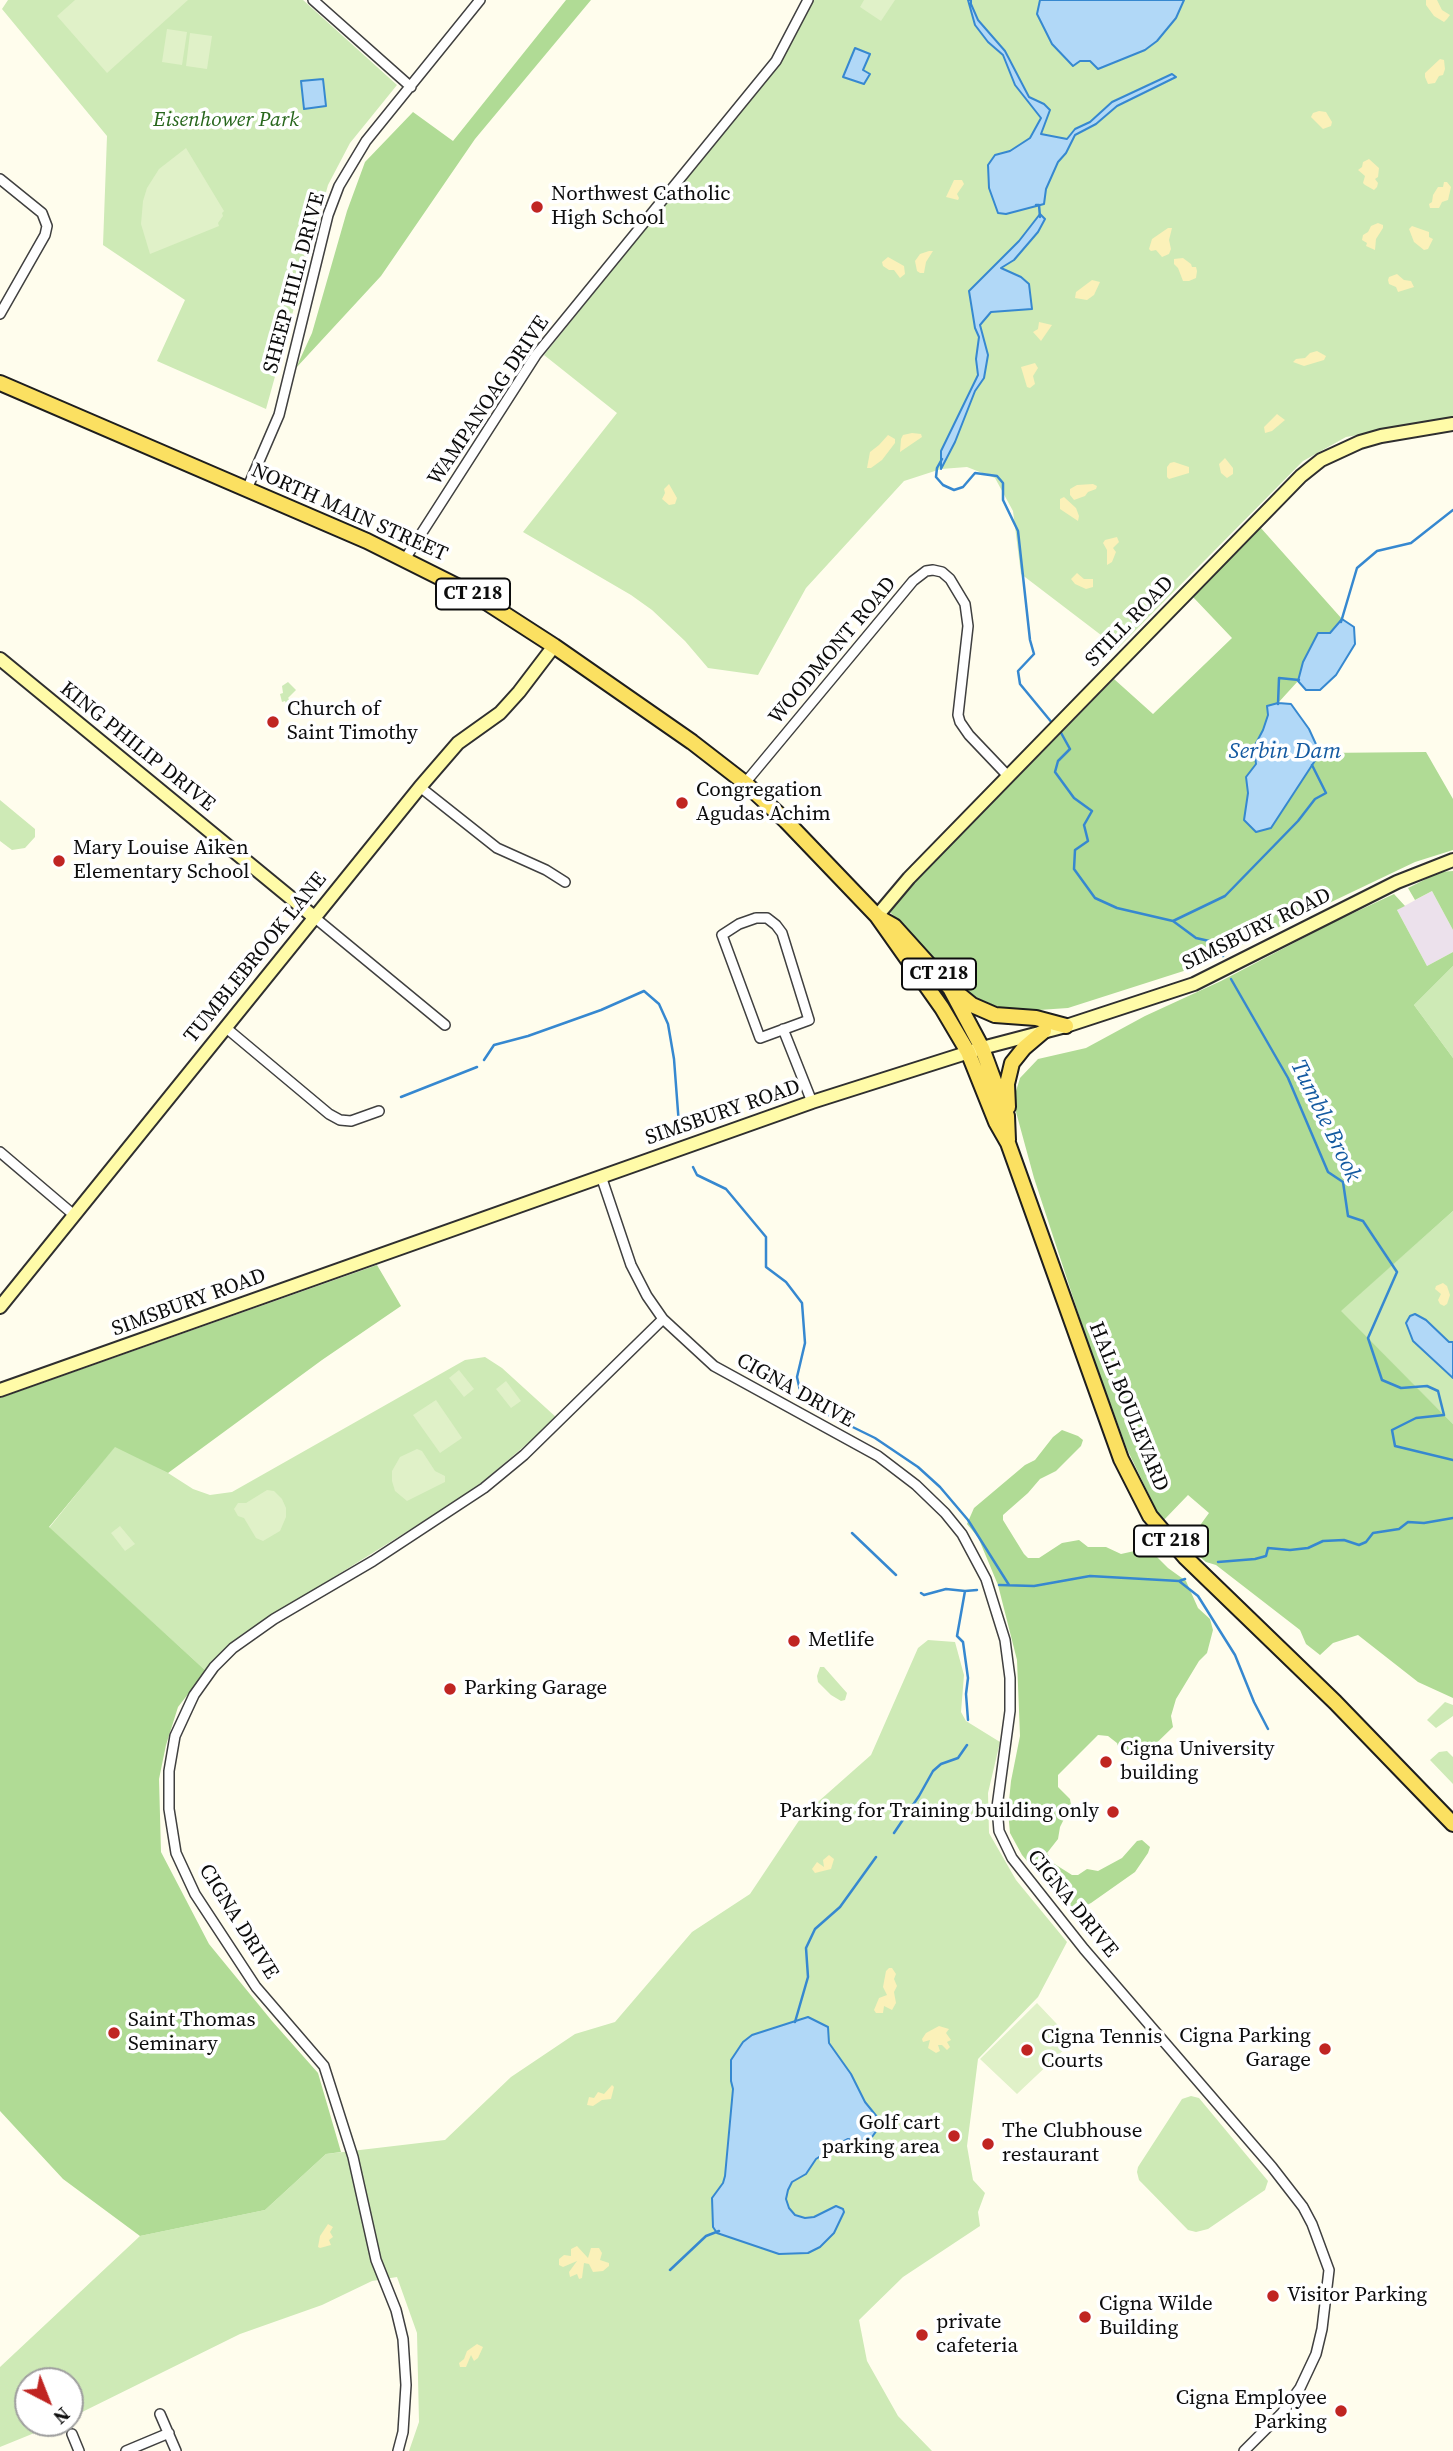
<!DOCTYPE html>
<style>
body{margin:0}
#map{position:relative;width:1453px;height:2451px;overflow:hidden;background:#fffded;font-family:"Source Serif 4",serif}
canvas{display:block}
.north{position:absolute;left:14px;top:2367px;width:70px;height:70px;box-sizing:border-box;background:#fff;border:2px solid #9e9e9e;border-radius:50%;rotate:138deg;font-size:19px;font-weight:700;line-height:28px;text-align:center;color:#0d0d0d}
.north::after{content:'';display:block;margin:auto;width:24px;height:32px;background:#c02522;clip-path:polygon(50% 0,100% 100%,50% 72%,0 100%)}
</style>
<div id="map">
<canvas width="1453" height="2451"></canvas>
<div class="north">N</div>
</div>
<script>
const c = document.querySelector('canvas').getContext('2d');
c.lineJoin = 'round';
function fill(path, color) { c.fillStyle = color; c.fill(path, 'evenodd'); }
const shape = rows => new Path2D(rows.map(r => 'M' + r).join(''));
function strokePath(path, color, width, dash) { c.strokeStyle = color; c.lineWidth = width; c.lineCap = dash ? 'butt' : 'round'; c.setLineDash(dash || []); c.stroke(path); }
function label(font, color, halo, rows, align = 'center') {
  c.font = font + ' "Source Serif 4",serif'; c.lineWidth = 7; c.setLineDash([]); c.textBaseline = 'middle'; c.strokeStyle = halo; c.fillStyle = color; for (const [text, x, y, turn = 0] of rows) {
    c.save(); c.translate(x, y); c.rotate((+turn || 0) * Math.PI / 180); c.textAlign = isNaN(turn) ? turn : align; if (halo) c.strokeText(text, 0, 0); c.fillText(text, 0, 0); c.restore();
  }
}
const industrial = shape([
 [1432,891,1453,930,1453,952,1427,966,1397,910]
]);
const green = shape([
 [8,0,303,0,397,85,350,143,328,185,266,409,157,361,185,300,103,245,107,136,2,9],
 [814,0,1453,0,1453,419,1346,437,1303,461,1118,648,1021,574,1013,511,995,478,967,467,941,469,904,481,806,588,758,675,708,668,685,641,652,610,631,595,523,532,617,413,544,355,782,58],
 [288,682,296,690,288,698,295,706,290,711,285,701,282,702,280,694,283,693,282,686],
 [0,800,35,829,35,837,25,848,12,850,0,841],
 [1453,966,1453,1058,1414,1005],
 [1453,1211,1453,1424,1340,1311],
 [485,1357,502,1368,557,1418,472,1491,241,1635,206,1671,49,1528,115,1446,168,1473,193,1489,210,1495,232,1492,465,1360],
 [928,1640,955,1642,964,1675,961,1712,966,1721,1000,1742,988,1793,989,1833,1016,1880,1067,1942,1038,1997,978,2059,967,2146,973,2180,985,2193,978,2212,980,2226,903,2277,859,2320,867,2361,898,2416,932,2451,409,2451,419,2422,417,2333,397,2277,372,2281,322,2305,240,2334,70,2418,70,2381,28,2381,28,2423,59,2423,0,2447,0,2367,140,2236,265,2210,326,2154,445,2140,511,2077,575,2034,615,2022,692,1932,750,1894,802,1816,871,1755,918,1648],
 [820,1667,824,1667,847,1693,845,1700,841,1701,831,1695,818,1682,817,1676],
 [1445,1702,1453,1705,1453,1716,1436,1728,1427,1720],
 [1447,1751,1453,1757,1453,1784,1430,1760,1439,1752],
 [1191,2096,1199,2098,1268,2181,1265,2190,1208,2229,1196,2232,1188,2230,1139,2180,1137,2172,1138,2167,1182,2099]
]);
const forest = shape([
 [566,0,591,0,475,139,381,276,296,368,312,333,347,211,365,162,413,112,453,141],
 [1260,527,1342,619,1303,662,1298,681,1278,703,1267,706,1268,715,1263,730,1254,747,1256,764,1246,777,1248,793,1244,820,1301,780,1320,753,1426,752,1453,799,1453,850,1415,862,1193,968,1068,1008,1010,1012,970,995,890,912,919,878,1114,679,1153,714,1232,638,1193,597],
 [1453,871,1453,930,1432,891,1415,900,1408,888,1440,872],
 [1394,894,1405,906,1397,910,1427,966,1453,952,1453,966,1414,1005,1453,1058,1453,1211,1341,1311,1453,1424,1453,1698,1418,1682,1358,1635,1333,1643,1320,1655,1306,1644,1300,1630,1216,1565,1206,1562,1193,1551,1201,1524,1209,1513,1188,1495,1162,1522,1127,1449,1087,1340,1034,1178,1013,1101,1020,1078,1038,1059,1086,1048,1145,1016,1221,981,1334,922],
 [377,1265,401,1306,322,1360,168,1473,115,1447,49,1527,206,1671,178,1707,166,1745,159,1779,161,1852,209,1944,272,2021,318,2073,341,2152,326,2154,265,2210,140,2236,63,2179,0,2111,0,1398],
 [1062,1430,1078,1436,1083,1440,1081,1446,1056,1471,1040,1479,1028,1493,1003,1515,1003,1520,1024,1554,1028,1558,1039,1558,1062,1543,1079,1540,1088,1547,1106,1547,1121,1554,1148,1548,1168,1568,1186,1581,1198,1608,1210,1619,1213,1630,1207,1653,1199,1661,1176,1699,1171,1716,1173,1727,1140,1759,1119,1749,1117,1743,1108,1736,1098,1735,1058,1775,1058,1787,1070,1799,1071,1805,1060,1827,1058,1839,1047,1853,1053,1863,1072,1875,1078,1875,1087,1869,1098,1871,1122,1858,1137,1841,1142,1840,1150,1847,1148,1853,1135,1872,1091,1903,1075,1911,1048,1886,1022,1855,1010,1833,1008,1811,1011,1781,1020,1736,1017,1660,998,1585,978,1537,967,1524,974,1508,1025,1465,1035,1460,1053,1437]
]);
const sand = shape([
 [1426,0,1437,0,1442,10,1450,15,1447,19,1444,22,1434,16,1426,5],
 [1440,59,1444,60,1445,69,1443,75,1439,76,1435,83,1428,84,1425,77,1425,73],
 [1319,111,1326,112,1332,122,1331,126,1323,129,1311,117,1313,113],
 [1369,159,1379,168,1378,177,1375,179,1378,183,1377,187,1374,190,1365,185,1363,183,1365,176,1358,170,1362,167,1363,162],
 [954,180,962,180,964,184,957,194,959,198,958,200,946,197],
 [1444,182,1447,182,1451,187,1448,200,1442,202,1439,208,1430,208,1429,204,1432,202,1433,195,1438,187,1443,187],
 [1378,223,1383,225,1383,228,1376,239,1375,250,1366,246,1367,243,1362,240,1363,235,1368,232,1371,226],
 [1412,226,1429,232,1429,237,1433,239,1428,249,1424,250,1414,242,1409,229],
 [1168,228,1172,228,1169,240,1171,249,1169,254,1162,257,1156,250,1151,251,1149,249,1152,239],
 [929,251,933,251,926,262,924,273,920,273,917,271,915,261,920,254],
 [888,257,904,266,905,274,900,278,894,270,889,270,883,266,882,262],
 [1183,258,1191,264,1192,267,1196,267,1197,271,1196,278,1189,281,1183,281,1178,268,1174,264,1174,259],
 [1397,274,1404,280,1411,281,1414,287,1398,292,1396,287,1389,284,1388,280,1389,277],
 [1092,280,1100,282,1094,295,1087,300,1075,298,1076,292],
 [1039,322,1052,325,1041,341,1033,332,1038,329],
 [1317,351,1326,356,1324,360,1304,366,1293,362,1296,359,1305,358,1310,353],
 [1035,363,1038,368,1033,376,1035,384,1030,388,1027,387,1021,367],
 [1277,414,1285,420,1272,431,1265,433,1264,427],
 [912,433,921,434,922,437,900,452,901,439,903,435],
 [888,435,895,439,895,443,882,460,871,468,867,468,870,452,879,445],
 [1225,458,1233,468,1233,474,1227,478,1221,473,1219,464],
 [1174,462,1189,467,1189,473,1169,479,1167,477,1167,467,1170,463],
 [669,484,677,498,675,504,669,505,662,499,665,493,664,489],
 [1093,484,1097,486,1096,489,1088,492,1085,496,1074,500,1070,495,1070,489,1077,485],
 [1064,497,1076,508,1079,516,1078,521,1060,509,1060,499],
 [1117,537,1119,542,1113,548,1116,552,1112,562,1107,565,1107,550,1103,543,1105,540],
 [1077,573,1084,579,1093,579,1093,587,1086,589,1075,584,1071,579],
 [1443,1283,1447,1286,1450,1295,1447,1304,1444,1306,1440,1304,1438,1300,1441,1294,1435,1289,1436,1286],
 [829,1855,834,1859,831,1869,815,1873,812,1869,817,1862,824,1867,823,1860],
 [889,1968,892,1968,896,1974,894,1979,897,1986,894,1992,896,2003,892,2010,884,2006,883,2013,876,2013,874,2010,879,1998,887,1995,883,1987,886,1971],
 [939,2026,949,2029,946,2033,951,2040,947,2042,950,2047,947,2050,942,2045,938,2045,940,2051,936,2053,928,2048,930,2040,923,2042,922,2039,926,2033],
 [612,2085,614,2087,611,2099,602,2100,593,2106,587,2105,589,2097,594,2098,598,2092,604,2094],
 [328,2224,333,2227,330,2232,333,2237,329,2240,331,2245,320,2248,318,2247,320,2236],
 [577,2246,588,2258,591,2248,599,2248,602,2253,600,2260,609,2263,609,2266,603,2271,593,2272,589,2264,584,2263,582,2278,579,2279,577,2274,570,2277,569,2272,577,2261,563,2267,559,2265,559,2259,564,2255,571,2256,571,2249],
 [477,2344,483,2347,478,2358,474,2361,471,2355,466,2367,460,2367,459,2363,464,2359,467,2351]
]);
const pitch = shape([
 [75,0,188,0,107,73,57,16],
 [864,0,895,0,881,21,860,7],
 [167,29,187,32,182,65,162,62],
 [190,33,212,36,207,69,186,66],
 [186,148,224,211,222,213,223,216,218,223,219,226,150,254,141,224,143,201,147,188,159,169],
 [459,1370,474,1389,464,1397,449,1378],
 [506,1381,521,1401,511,1408,496,1389],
 [436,1400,462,1438,440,1453,413,1415],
 [417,1449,422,1451,435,1471,445,1476,445,1482,407,1501,395,1491,392,1481,392,1471,400,1457],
 [267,1490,274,1491,282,1499,286,1508,286,1517,280,1531,263,1541,256,1538,244,1518,238,1516,234,1509,238,1503,246,1503],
 [120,1526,135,1544,125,1551,111,1533],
 [1037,2003,1073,2041,1017,2094,980,2059]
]);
const water = shape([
 [968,0,971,0,971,4,978,20,1005,51,1029,97,1044,104,1050,110,1041,134,1067,139,1075,129,1090,122,1112,102,1172,74,1176,77,1117,106,1096,124,1075,135,1066,153,1058,162,1046,189,1044,204,1006,214,998,213,989,188,988,165,995,155,1010,151,1030,138,1041,118,1015,85,1003,55,988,42,975,25,968,0],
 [1040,0,1184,0,1176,18,1157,41,1145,50,1098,69,1090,61,1080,61,1073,66,1052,44,1037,14,1040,0],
 [855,48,870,54,863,70,870,74,864,84,843,77,855,48],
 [323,79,326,106,304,109,301,81,323,79],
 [1040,214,1045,219,1038,232,1014,260,1001,268,1021,277,1029,284,1032,309,991,312,980,325,988,355,984,378,975,391,955,442,941,469,941,451,978,375,976,359,979,337,975,328,969,291,1019,241,1040,214],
 [1342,619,1354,627,1355,644,1336,675,1320,690,1306,690,1298,681,1303,662,1318,633,1330,633,1342,619],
 [1278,703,1291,704,1309,729,1320,753,1271,828,1256,832,1244,820,1248,793,1246,777,1256,764,1254,747,1263,730,1268,715,1267,706,1278,703],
 [1415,1314,1426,1320,1449,1342,1453,1342,1453,1378,1413,1341,1406,1323,1410,1316,1415,1314],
 [808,2017,828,2027,829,2043,851,2074,865,2102,882,2123,872,2137,860,2141,848,2139,842,2142,816,2159,806,2174,792,2182,788,2190,786,2199,789,2208,795,2215,805,2218,814,2217,836,2206,843,2209,844,2212,834,2233,820,2247,808,2253,779,2254,717,2233,713,2227,712,2198,723,2183,725,2176,733,2089,731,2081,731,2060,743,2042,752,2035,808,2017]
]);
const stream = shape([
 [1036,205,1039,205,1040,217],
 [942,459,937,468,936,477,943,485,954,490,963,487,975,473,997,476,1003,483,1003,500,1018,531,1030,640,1034,654,1018,671,1020,684,1053,724],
 [1341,622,1357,568,1377,551,1411,543,1453,510],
 [1278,704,1279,678,1299,680],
 [1060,731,1070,749,1058,761,1055,772,1074,798,1092,811,1084,825,1088,841,1075,850,1074,869,1095,898,1117,908,1173,921,1196,938,1218,943,1223,956],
 [1173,921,1225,896,1298,821,1315,799,1326,793,1312,765],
 [1231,979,1288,1078,1328,1172,1343,1182,1348,1216,1363,1221,1397,1272,1368,1338,1382,1380,1401,1388,1427,1386,1438,1391,1444,1415,1416,1418,1392,1430,1395,1446,1453,1460],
 [484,1060,494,1045,528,1036,601,1010,644,991,659,1004,668,1024,674,1059,679,1125],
 [401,1097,477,1067],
 [693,1167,697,1175,726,1189,766,1237,766,1267,786,1282,802,1303,805,1343,797,1377,801,1395,814,1408,875,1438,918,1467,940,1487,968,1520,1009,1585],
 [852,1533,896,1575],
 [1218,1562,1255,1559,1266,1556,1268,1548,1290,1550,1308,1548,1323,1541,1344,1540,1359,1545,1366,1542,1373,1533,1399,1529,1408,1522,1424,1523,1453,1518],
 [1179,1581,1198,1596,1235,1655,1254,1702,1268,1729],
 [999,1585,1034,1586,1090,1576,1179,1581,1185,1579],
 [965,1591,957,1636,963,1642,968,1678,966,1694,968,1720],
 [921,1593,924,1595,946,1589,965,1591,977,1590],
 [894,1833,919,1796,933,1771,941,1764,958,1758,967,1745],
 [795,2022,808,1977,806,1948,815,1929,840,1907,876,1857],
 [670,2270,706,2236,719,2231]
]);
const street = shape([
 [313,0,411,87],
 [0,179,42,213,47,226,45,235,0,314],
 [247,489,279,415,328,215,339,186,366,141,480,0],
 [405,559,536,355,776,61,808,0],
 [745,783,913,581,926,571,933,570,942,572,950,579,965,604,968,626,958,715,960,722,969,735,1008,776],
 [420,787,497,848,546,870,565,882],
 [314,917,445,1025],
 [756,918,767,918,776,925,782,933,809,1020,760,1038,722,935,739,924,756,918],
 [225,1027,329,1114,340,1120,351,1121,379,1111],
 [783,1029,812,1102],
 [0,1152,74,1215],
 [601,1176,631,1265,647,1296,663,1319,714,1366,878,1456,916,1485,945,1513,962,1534,986,1579,1005,1640,1010,1678,1010,1711,997,1807,999,1831,1012,1858,1084,1949,1272,2167,1303,2207,1312,2224,1329,2270,1322,2329,1316,2354,1300,2388,1282,2413,1244,2451],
 [160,2414,176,2451],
 [72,2434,79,2451],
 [126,2451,169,2433],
 [398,2451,403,2432,406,2385,403,2339,396,2310,376,2260,353,2157,324,2066,256,1987,195,1894,176,1853,169,1809,169,1771,175,1736,194,1695,214,1667,233,1648,274,1619,373,1561,484,1488,524,1455,663,1319]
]);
const secondary = shape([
 [0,659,314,917],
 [877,916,909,878,1301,476,1321,460,1360,442,1381,436,1453,424],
 [0,1307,420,787,458,743,500,713,519,692,554,646],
 [0,1390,812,1102,982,1048,1066,1026,1194,984,1397,882,1453,860]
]);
const primary = shape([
 [0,383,367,541,475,595,554,646,692,742,745,783,786,821,877,916,942,1008,968,1052,996,1122,1008,1143,1121,1459,1150,1516,1185,1557,1335,1702,1453,1824],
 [878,917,894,926,950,988,982,1048,1007,1116,1008,1140],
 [956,992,972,1005,995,1015,1036,1018,1066,1026],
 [1008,1107,1007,1084,1012,1063,1024,1048,1044,1031]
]);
const markers = [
 [537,207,7,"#c02522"],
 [273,722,7,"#c02522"],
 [682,803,7,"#c02522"],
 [59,861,7,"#c02522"],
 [794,1641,7,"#c02522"],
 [450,1689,7,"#c02522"],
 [1106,1762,7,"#c02522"],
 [1113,1812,7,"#c02522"],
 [114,2033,7,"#c02522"],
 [1325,2049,7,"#c02522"],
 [1027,2050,7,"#c02522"],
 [954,2136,7,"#c02522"],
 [988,2144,7,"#c02522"],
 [1273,2296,7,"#c02522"],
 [1085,2317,7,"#c02522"],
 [922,2335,7,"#c02522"],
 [1341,2411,7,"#c02522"]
];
const shields = [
 [473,594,74],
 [939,974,74],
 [1171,1541,74]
];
const shieldNames = [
 ["CT 218",473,594],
 ["CT 218",939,974],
 ["CT 218",1171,1541]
];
const parkNames = [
 ["Eisenhower Park",226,121]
];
const poiNames = [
 ["Northwest Catholic",551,195],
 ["High School",551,219],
 ["Church of",287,710],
 ["Saint Timothy",287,734],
 ["Congregation",696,791],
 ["Agudas Achim",696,815],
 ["Mary Louise Aiken",73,849],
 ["Elementary School",73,873],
 ["Metlife",808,1641],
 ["Parking Garage",464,1689],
 ["Cigna University",1120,1750],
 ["building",1120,1774],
 ["Parking for Training building only",1099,1812,"right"],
 ["Saint Thomas",128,2021],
 ["Seminary",128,2045],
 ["Cigna Parking",1311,2037,"right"],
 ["Garage",1311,2061,"right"],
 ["Cigna Tennis",1041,2038],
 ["Courts",1041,2062],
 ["Golf cart",940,2124,"right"],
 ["parking area",940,2148,"right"],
 ["The Clubhouse",1002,2132],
 ["restaurant",1002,2156],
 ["Visitor Parking",1287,2296],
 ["Cigna Wilde",1099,2305],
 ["Building",1099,2329],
 ["private",936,2323],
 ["cafeteria",936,2347],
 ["Cigna Employee",1327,2399,"right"],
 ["Parking",1327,2423,"right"]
];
const streetNames = [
 ["SHEEP HILL DRIVE",295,283,-75],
 ["WAMPANOAG DRIVE",489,401,-56],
 ["NORTH MAIN STREET",349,513,24],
 ["STILL ROAD",1130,622,-46],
 ["WOODMONT ROAD",833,651,-50],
 ["KING PHILIP DRIVE",137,747,39],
 ["SIMSBURY ROAD",1257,930,-26],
 ["TUMBLEBROOK LANE",256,958,-51],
 ["SIMSBURY ROAD",723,1113,-19],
 ["SIMSBURY ROAD",189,1303,-20],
 ["CIGNA DRIVE",795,1391,29],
 ["HALL BOULEVARD",1128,1407,68],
 ["CIGNA DRIVE",1072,1904,51],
 ["CIGNA DRIVE",238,1922,58]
];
const waterNames = [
 ["Serbin Dam",1285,752],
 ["Tumble Brook",1325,1121,64]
];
fill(industrial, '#ece1ec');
fill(green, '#ceeab6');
fill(forest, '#b0db95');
fill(sand, '#fbf1b9');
fill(pitch, '#e0f1c8');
fill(water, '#b1d8f7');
strokePath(water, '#3688d0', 2);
strokePath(stream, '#3688d0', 2.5);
strokePath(street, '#404040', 12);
strokePath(secondary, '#2f2f2f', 16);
strokePath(primary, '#1e1e1e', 18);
strokePath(street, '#fff', 9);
strokePath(secondary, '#fffba8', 12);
strokePath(primary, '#fbe061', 14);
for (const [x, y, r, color] of markers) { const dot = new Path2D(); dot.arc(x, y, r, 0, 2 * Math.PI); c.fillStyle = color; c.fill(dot); strokePath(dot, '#fff', 2.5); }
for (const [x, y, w] of shields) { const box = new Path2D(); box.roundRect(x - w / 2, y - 15.5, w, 31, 5); c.fillStyle = '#fff'; c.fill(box); strokePath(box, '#0d0d0d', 2); }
label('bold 19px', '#0d0d0d', null, shieldNames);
label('italic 21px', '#27661c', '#fff', parkNames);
label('21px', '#0d0d0d', '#fff', poiNames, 'left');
label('21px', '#0d0d0d', '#fff', streetNames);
label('italic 23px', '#145aa1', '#fff', waterNames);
</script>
